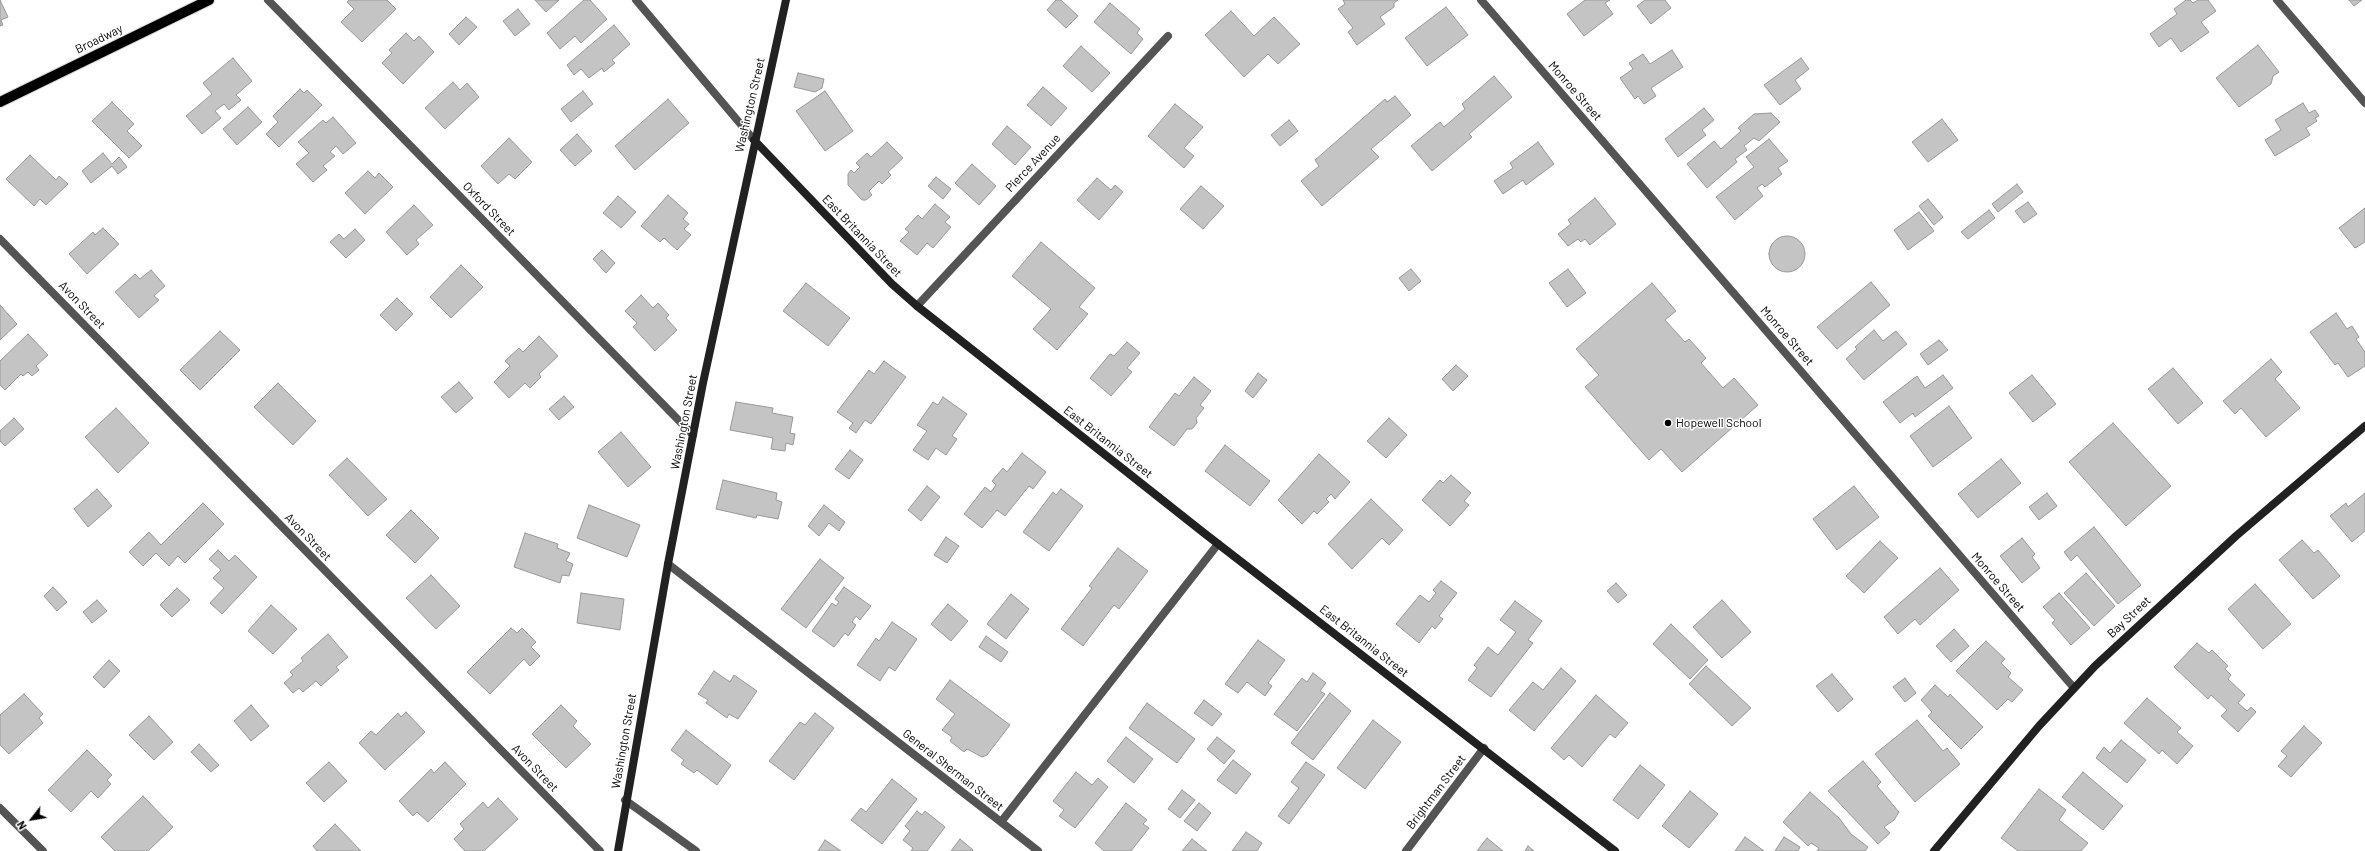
<!DOCTYPE html>
<style>
body{margin:0}
#map{position:relative;width:2365px;height:851px;overflow:hidden;background:#fff;font-family:Barlow,sans-serif}
canvas{display:block}
.north{position:absolute;left:12px;top:799px;width:40px;height:40px;-webkit-text-stroke:3px #fff;paint-order:stroke;rotate:239deg;font-size:11px;font-weight:700;line-height:16px;text-align:center;color:#000}
.north::after{content:'';display:block;margin:auto;width:14px;height:18px;background:#000;clip-path:polygon(50% 0,100% 100%,50% 72%,0 100%)}
</style>
<div id="map">
<canvas width="2365" height="851"></canvas>
<div class="north">N</div>
</div>
<script>
const c = document.querySelector('canvas').getContext('2d');
c.lineJoin = 'round';
function fill(path, color) { c.fillStyle = color; c.fill(path, 'evenodd'); }
const shape = rows => new Path2D(rows.map(r => 'M' + r).join(''));
function strokePath(path, color, width, dash) { c.strokeStyle = color; c.lineWidth = width; c.lineCap = dash ? 'butt' : 'round'; c.setLineDash(dash || []); c.stroke(path); }
function label(font, color, halo, rows, align = 'center') {
  c.font = font + ' Barlow,sans-serif'; c.lineWidth = 3; c.setLineDash([]); c.textBaseline = 'middle'; c.strokeStyle = halo; c.fillStyle = color; for (const [text, x, y, turn = 0] of rows) {
    c.save(); c.translate(x, y); c.rotate((+turn || 0) * Math.PI / 180); c.textAlign = isNaN(turn) ? turn : align; if (halo) c.strokeText(text, 0, 0); c.fillText(text, 0, 0); c.restore();
  }
}
const building = shape([
 [0,0,8,17,1,20,3,25,0,26,0,0],
 [349,0,387,0,396,9,362,42,341,22,354,9,347,2,349,0],
 [535,0,559,0,546,12,535,0],
 [584,0,590,0,607,19,581,43,575,36,560,49,547,33,584,0],
 [1056,0,1061,0,1078,16,1066,28,1047,10,1056,0],
 [1343,0,1398,0,1394,3,1394,7,1380,17,1385,24,1357,45,1348,32,1353,28,1338,9,1345,4,1343,0],
 [1585,0,1610,0,1605,3,1613,14,1584,36,1567,14,1585,0],
 [1645,0,1665,0,1671,8,1651,24,1637,6,1645,0],
 [2186,0,2190,0,2193,3,2198,0,2208,0,2216,11,2201,22,2209,32,2181,52,2171,38,2159,47,2150,34,2177,14,2174,9,2186,0],
 [2349,0,2362,0,2354,6,2349,0],
 [1110,3,1140,29,1137,33,1143,39,1131,54,1094,22,1110,3],
 [1446,7,1468,35,1427,66,1405,38,1446,7],
 [518,9,530,24,515,36,503,21,518,9],
 [1231,11,1254,36,1274,17,1300,44,1278,64,1268,54,1244,77,1205,35,1231,11],
 [466,17,477,27,459,45,449,34,466,17],
 [614,25,630,44,612,60,615,63,604,72,602,68,589,78,581,69,574,75,567,65,614,25],
 [406,33,414,41,419,36,434,52,403,84,382,63,392,53,389,50,406,33],
 [2258,45,2279,72,2273,76,2271,84,2239,107,2216,78,2258,45],
 [1081,46,1110,73,1092,92,1063,66,1081,46],
 [1672,50,1683,67,1651,88,1656,96,1644,104,1638,96,1635,99,1620,78,1633,69,1629,63,1643,54,1650,64,1672,50],
 [233,58,252,81,236,95,241,100,229,110,224,104,215,111,221,118,202,134,186,116,212,94,203,83,233,58],
 [1801,58,1809,69,1795,80,1801,89,1780,105,1764,85,1801,58],
 [798,73,824,79,822,88,815,92,794,87,798,73],
 [1494,76,1512,97,1469,134,1472,137,1432,171,1411,146,1440,122,1444,127,1465,109,1462,104,1494,76],
 [453,82,460,90,467,83,479,97,445,129,425,108,453,82],
 [1043,87,1067,108,1051,126,1027,105,1043,87],
 [300,89,304,93,307,90,322,105,279,147,266,134,278,122,273,116,300,89],
 [583,91,593,104,571,122,561,109,583,91],
 [825,91,853,131,825,151,796,111,825,91],
 [1395,96,1411,115,1371,149,1379,157,1322,206,1301,181,1319,166,1315,160,1385,99,1387,102,1395,96],
 [668,99,689,123,635,170,615,146,668,99],
 [112,102,134,124,127,131,142,146,129,158,92,121,112,102],
 [2303,103,2309,113,2315,110,2319,116,2315,118,2317,121,2306,128,2310,135,2275,156,2265,140,2281,130,2275,120,2303,103],
 [1175,104,1203,127,1184,148,1194,156,1184,168,1148,136,1175,104],
 [248,107,262,122,237,145,223,129,248,107],
 [1704,108,1714,120,1702,130,1706,135,1678,157,1665,139,1704,108],
 [1771,113,1780,122,1759,141,1754,138,1744,146,1747,150,1735,159,1737,162,1707,188,1687,164,1714,141,1721,149,1741,131,1738,128,1754,114,1771,113],
 [333,117,356,143,343,154,336,146,330,152,335,156,323,166,327,170,313,182,296,164,309,153,298,142,323,120,326,123,333,117],
 [1942,119,1958,140,1928,162,1912,142,1942,119],
 [1289,120,1298,131,1280,146,1271,135,1289,120],
 [1007,126,1031,147,1015,165,992,144,1007,126],
 [577,134,592,151,575,166,560,150,577,134],
 [509,138,532,162,515,179,509,174,498,184,481,166,509,138],
 [1769,139,1788,161,1778,168,1782,174,1765,187,1762,184,1757,188,1763,196,1735,220,1716,197,1754,167,1746,157,1769,139],
 [887,142,903,158,888,172,891,175,882,184,879,181,869,191,872,195,866,200,862,200,848,185,848,174,851,170,854,173,860,167,856,163,867,153,871,157,887,142],
 [1538,142,1554,164,1526,185,1523,180,1503,194,1494,181,1513,168,1510,163,1538,142],
 [103,153,112,164,119,157,127,167,118,174,112,166,91,183,82,171,103,153],
 [30,155,56,180,59,176,68,184,46,205,40,199,34,206,6,179,30,155],
 [972,164,996,186,979,205,955,183,972,164],
 [368,171,375,178,379,173,393,187,365,214,345,193,368,171],
 [936,177,951,189,943,199,928,186,936,177],
 [1097,178,1111,190,1115,185,1123,192,1099,220,1077,200,1097,178],
 [2017,184,2023,192,1998,212,1992,204,2017,184],
 [1201,186,1224,206,1203,229,1180,209,1201,186],
 [668,195,688,213,683,219,689,224,684,229,691,235,677,250,664,238,660,242,641,226,668,195],
 [618,196,636,212,621,228,603,213,618,196],
 [1595,198,1616,224,1590,245,1585,239,1581,242,1578,239,1568,246,1558,234,1571,224,1568,220,1595,198],
 [1928,199,1943,217,1934,225,1919,206,1928,199],
 [2028,202,2037,214,2024,223,2015,211,2028,202],
 [935,204,950,217,945,222,951,227,933,248,927,243,917,255,900,241,909,232,905,229,918,215,922,219,935,204],
 [414,205,433,225,416,240,419,244,407,255,386,232,414,205],
 [2365,208,2365,242,2355,248,2339,228,2365,208],
 [1989,210,1995,218,1968,239,1961,232,1989,210],
 [1919,212,1934,231,1908,250,1894,230,1919,212],
 [103,228,119,244,87,274,69,254,93,232,95,235,103,228],
 [355,229,365,240,346,258,330,242,339,234,344,239,355,229],
 '1769 254a18 18 0 1 1 36 0a18 18 0 1 1-36 0Z',
 [1041,242,1095,288,1079,307,1088,314,1057,350,1033,329,1051,309,1012,276,1041,242],
 [602,250,615,263,606,273,593,259,602,250],
 [461,265,483,287,451,318,430,297,461,265],
 [1411,269,1421,281,1409,291,1399,278,1411,269],
 [1568,269,1586,293,1567,307,1549,283,1568,269],
 [151,270,165,286,154,296,159,300,139,318,115,292,135,274,140,279,151,270],
 [1871,282,1890,305,1837,349,1817,327,1871,282],
 [806,283,850,318,828,346,783,311,806,283],
 [1652,283,1676,311,1665,320,1685,342,1689,339,1706,358,1701,363,1723,388,1734,378,1758,405,1682,472,1661,449,1649,460,1585,387,1599,375,1576,349,1652,283],
 [641,295,653,308,658,303,669,315,666,318,677,330,655,351,633,327,637,323,625,311,641,295],
 [397,298,413,314,396,331,380,315,397,298],
 [0,305,17,324,0,340,0,305],
 [2336,313,2347,329,2352,326,2359,337,2356,339,2365,352,2365,366,2348,377,2338,363,2335,365,2310,332,2336,313],
 [1874,330,1883,341,1896,331,1907,344,1864,380,1846,359,1857,349,1855,347,1874,330],
 [220,331,240,350,200,390,180,370,220,331],
 [28,334,48,355,36,366,39,370,32,376,28,372,23,376,21,374,5,390,0,385,0,361,28,334],
 [539,336,558,356,539,374,541,377,530,388,525,383,509,398,494,382,510,366,505,361,519,348,523,352,539,336],
 [1939,340,1948,350,1928,365,1920,354,1939,340],
 [1127,342,1140,353,1127,368,1132,372,1111,396,1090,378,1110,354,1114,356,1127,342],
 [2271,359,2282,372,2275,379,2300,408,2266,437,2241,408,2235,414,2223,401,2271,359],
 [884,361,906,377,871,424,865,420,856,433,849,428,853,423,837,412,869,370,874,374,884,361],
 [1456,365,1468,376,1453,391,1442,379,1456,365],
 [2173,368,2203,403,2178,424,2148,389,2173,368],
 [1258,373,1267,380,1253,398,1245,391,1258,373],
 [1943,375,1953,388,1915,417,1913,413,1900,423,1883,402,1917,376,1925,388,1943,375],
 [2032,375,2056,404,2033,422,2009,393,2032,375],
 [1194,377,1211,391,1200,405,1204,408,1196,418,1197,423,1192,429,1187,429,1174,446,1149,427,1175,393,1179,396,1194,377],
 [459,382,473,398,456,413,441,397,459,382],
 [278,383,316,421,293,445,254,407,278,383],
 [564,396,574,407,559,420,549,409,564,396],
 [943,397,967,414,952,436,957,439,946,455,936,448,928,460,913,450,927,431,917,425,933,402,938,405,943,397],
 [736,402,773,408,772,413,793,417,790,433,795,434,793,445,786,443,785,451,771,449,773,438,730,430,736,402],
 [1949,406,1972,438,1933,467,1910,436,1949,406],
 [116,408,149,443,118,473,85,437,116,408],
 [14,418,24,429,5,446,0,441,0,431,14,418],
 [1389,418,1407,435,1386,458,1367,441,1389,418],
 [2113,423,2171,486,2126,526,2069,462,2113,423],
 [621,432,651,467,628,487,598,452,621,432],
 [1225,445,1270,481,1250,506,1205,471,1225,445],
 [850,450,863,460,849,479,835,469,850,450],
 [1022,453,1046,472,1033,489,1029,486,1005,516,997,510,982,528,964,514,985,487,991,492,996,485,992,481,1003,468,1007,472,1022,453],
 [1319,454,1350,482,1335,499,1331,494,1326,499,1329,502,1317,514,1314,511,1302,524,1278,500,1319,454],
 [347,458,387,499,368,516,329,475,347,458],
 [2001,459,2021,483,1978,518,1958,494,2001,459],
 [1451,475,1471,493,1464,501,1469,505,1450,526,1422,500,1440,480,1443,483,1451,475],
 [723,480,777,493,776,500,782,502,778,519,757,515,756,518,716,509,723,480],
 [927,486,940,497,921,521,908,510,927,486],
 [1854,486,1879,517,1837,550,1813,519,1854,486],
 [97,489,112,506,88,527,74,509,97,489],
 [1061,489,1083,506,1049,551,1023,532,1053,492,1056,495,1061,489],
 [2047,493,2057,506,2039,520,2029,507,2047,493],
 [2365,493,2365,531,2352,542,2330,516,2346,503,2348,507,2365,493],
 [1371,499,1403,530,1389,545,1382,538,1352,569,1328,544,1371,499],
 [203,503,224,524,185,563,178,556,169,566,156,553,143,566,129,552,149,532,161,545,203,503],
 [589,505,640,525,627,557,577,538,589,505],
 [824,505,845,522,839,531,829,523,819,536,808,526,824,505],
 [411,510,439,538,415,563,386,535,411,510],
 [2094,527,2141,585,2118,604,2077,555,2071,561,2064,552,2094,527],
 [525,533,558,544,557,548,570,553,566,561,573,564,569,576,562,575,560,583,514,567,525,533],
 [946,537,959,546,947,563,934,555,946,537],
 [2022,538,2035,554,2032,557,2040,568,2022,583,2000,556,2022,538],
 [2302,540,2314,553,2318,550,2340,576,2313,599,2279,560,2302,540],
 [1880,541,1898,558,1864,593,1846,576,1880,541],
 [1118,548,1148,571,1119,609,1114,605,1083,646,1061,629,1092,588,1089,586,1118,548],
 [218,550,229,561,235,555,257,577,222,614,210,603,224,588,213,578,221,570,209,559,218,550],
 [820,559,844,578,806,628,781,609,820,559],
 [1940,568,1959,590,1920,625,1915,619,1898,634,1884,617,1940,568],
 [2086,573,2115,606,2094,626,2064,593,2086,573],
 [431,575,460,606,436,629,406,598,431,575],
 [1441,581,1457,593,1439,616,1443,619,1435,629,1432,626,1419,643,1396,624,1420,595,1429,602,1436,593,1433,590,1441,581],
 [1616,583,1627,595,1618,603,1607,591,1616,583],
 [2255,584,2291,624,2263,649,2228,609,2255,584],
 [53,587,67,602,57,611,44,596,53,587],
 [844,587,871,606,860,620,856,616,852,622,856,625,848,636,845,633,834,647,812,631,832,603,836,606,839,602,835,599,844,587],
 [177,588,190,600,172,617,160,605,177,588],
 [581,593,624,599,620,630,577,623,581,593],
 [2059,593,2090,628,2071,645,2052,623,2055,620,2043,607,2059,593],
 [1011,594,1029,609,1006,639,987,624,1011,594],
 [97,600,107,611,92,623,83,612,97,600],
 [1722,600,1751,632,1722,658,1693,627,1722,600],
 [1515,601,1542,621,1528,640,1533,643,1491,697,1468,680,1477,668,1474,665,1488,647,1498,655,1516,632,1500,620,1515,601],
 [948,604,968,621,951,641,931,624,948,604],
 [271,605,297,629,273,654,248,631,271,605],
 [892,622,917,639,895,671,889,667,880,681,857,665,876,638,879,641,892,622],
 [1671,624,1708,660,1690,679,1653,644,1671,624],
 [511,628,517,633,522,628,536,642,531,647,540,656,530,666,524,659,490,694,467,672,511,628],
 [1954,629,1969,646,1951,662,1936,646,1954,629],
 [328,634,348,657,336,667,339,670,321,686,316,681,303,692,299,688,293,693,284,683,293,675,290,672,303,661,301,658,328,634],
 [986,636,1008,652,1001,662,979,647,986,636],
 [1258,640,1285,660,1268,683,1272,686,1265,696,1247,682,1238,693,1225,684,1258,640],
 [1986,641,2005,659,2001,663,2011,673,2008,677,2023,690,2012,702,2008,699,1997,710,1956,671,1986,641],
 [2197,643,2209,653,2212,650,2228,666,2225,669,2231,675,2228,679,2245,695,2238,703,2247,711,2251,707,2256,712,2238,732,2221,716,2227,710,2211,695,2208,699,2174,667,2197,643],
 [109,660,120,671,104,688,93,677,109,660],
 [1706,666,1751,708,1732,726,1689,684,1706,666],
 [1561,668,1576,681,1534,731,1509,710,1533,682,1543,690,1561,668],
 [714,671,730,682,734,675,757,691,738,719,729,714,727,718,706,703,708,700,698,694,714,671],
 [1313,673,1326,683,1320,691,1325,694,1297,731,1274,714,1302,678,1307,682,1313,673],
 [1832,674,1853,699,1838,712,1816,686,1832,674],
 [1905,678,1916,693,1905,702,1893,687,1905,678],
 [950,680,1010,725,987,755,982,757,967,749,964,752,950,741,952,737,942,730,955,714,936,699,950,680],
 [1935,685,1948,697,1950,694,1983,727,1961,749,1928,716,1932,712,1921,700,1935,685],
 [1330,693,1351,711,1313,760,1291,743,1330,693],
 [24,694,43,714,39,718,43,723,9,754,0,745,0,715,24,694],
 [1596,695,1628,723,1615,738,1610,734,1582,767,1569,755,1564,760,1551,748,1596,695],
 [2147,698,2181,728,2177,732,2193,746,2177,764,2162,750,2159,754,2124,723,2147,698],
 [1204,700,1222,714,1212,726,1194,713,1204,700],
 [1147,703,1195,739,1177,763,1129,728,1147,703],
 [251,705,269,726,251,741,234,721,251,705],
 [561,705,577,721,573,726,591,744,566,768,532,734,561,705],
 [406,712,425,732,385,770,359,743,371,731,376,735,398,713,401,717,406,712],
 [815,713,834,728,794,780,769,761,800,722,805,725,815,713],
 [149,716,173,742,154,760,129,735,149,716],
 [1373,720,1401,742,1365,789,1337,768,1373,720],
 [1917,720,1943,751,1947,748,1960,764,1915,802,1875,754,1917,720],
 [2304,726,2322,743,2291,777,2278,766,2287,756,2281,751,2304,726],
 [686,730,731,765,717,785,697,770,694,773,681,764,684,760,671,750,686,730],
 [1126,737,1153,759,1134,783,1107,761,1126,737],
 [1217,737,1235,751,1224,764,1207,749,1217,737],
 [2121,740,2146,760,2127,783,2096,758,2104,747,2110,753,2121,740],
 [199,744,219,765,211,772,191,752,199,744],
 [87,750,112,775,107,780,111,784,98,798,91,791,71,812,48,790,87,750],
 [1233,760,1251,774,1236,794,1217,780,1233,760],
 [1863,761,1881,782,1877,786,1899,812,1894,820,1884,827,1890,833,1878,844,1828,791,1863,761],
 [329,762,347,781,324,802,306,783,329,762],
 [445,762,466,784,428,822,417,812,413,816,399,801,431,769,434,773,445,762],
 [1306,762,1325,775,1289,824,1278,816,1299,788,1291,782,1306,762],
 [1640,765,1665,785,1638,819,1613,800,1640,765],
 [1076,772,1092,785,1098,778,1108,787,1075,828,1059,816,1064,810,1053,801,1076,772],
 [2083,772,2123,806,2103,830,2062,797,2083,772],
 [892,779,917,799,882,844,851,820,861,808,866,812,892,779],
 [2039,789,2066,810,2059,820,2088,843,2081,851,2018,851,2001,838,2039,789],
 [1182,790,1195,800,1180,818,1168,809,1182,790],
 [1690,791,1718,814,1689,848,1662,826,1690,791],
 [1810,792,1839,818,1851,834,1868,847,1865,851,1817,851,1819,848,1811,843,1808,846,1783,822,1810,792],
 [143,796,173,827,148,851,115,851,101,837,143,796],
 [498,798,518,819,484,851,465,851,454,839,464,829,460,824,483,802,488,808,498,798],
 [1126,803,1147,820,1143,824,1149,828,1131,851,1104,851,1095,843,1126,803],
 [1199,803,1211,813,1197,831,1184,821,1199,803],
 [917,811,922,815,925,811,945,827,927,851,911,851,913,848,903,840,910,831,905,826,917,811],
 [335,824,361,851,317,851,313,846,335,824],
 [1246,832,1262,843,1257,851,1232,851,1246,832],
 [1745,837,1764,851,1735,851,1745,837],
 [1784,837,1800,847,1798,851,1775,851,1784,837],
 [1487,838,1503,851,1477,851,1487,838],
 [960,839,973,850,973,851,951,851,960,839],
 [1192,839,1207,851,1182,851,1192,839],
 [825,840,841,851,818,851,825,840],
 [1528,846,1534,851,1525,851,1528,846]
]);
const street = shape([
 [268,0,693,435],
 [636,0,754,140],
 [1481,0,2074,688],
 [2277,0,2365,103],
 [0,239,600,851],
 [917,306,1168,36],
 [668,564,1001,822,1218,544],
 [625,800,696,851],
 [0,808,43,851],
 [1001,822,1038,851],
 [1406,851,1484,748]
]);
const secondary = shape([
 [754,140,892,284,917,306,1204,533,1615,851],
 [618,851,668,564,703,383,786,0],
 [1934,851,2039,726,2095,666,2236,536,2365,426]
]);
const primary = shape([
 [0,102,209,0]
]);
const markers = [
 [1668,423,4,"#000"]
];
const streetNames = [
 ["Broadway",99,39,-26],
 ["Monroe Street",1575,91,49],
 ["Washington Street",750,105,-77],
 ["Pierce Avenue",1033,163,-47],
 ["Oxford Street",489,209,46],
 ["East Britannia Street",862,236,46],
 ["Avon Street",82,305,46],
 ["Monroe Street",1787,336,49],
 ["Washington Street",684,422,-79],
 ["East Britannia Street",1108,442,38],
 ["Avon Street",308,537,46],
 ["Monroe Street",1998,582,49],
 ["Bay Street",2129,617,-43],
 ["East Britannia Street",1364,641,38],
 ["Washington Street",624,741,-80],
 ["Avon Street",535,768,46],
 ["General Sherman Street",953,770,38],
 ["Brightman Street",1436,792,-53]
];
const poiNames = [
 ["Hopewell School",1676,423]
];
fill(building, '#c4c4c4');
strokePath(building, '#989898', 1);
strokePath(primary, '#dbdbdb', 12);
strokePath(street, '#545454', 8);
strokePath(secondary, '#212121', 8);
strokePath(primary, '#000', 10);
for (const [x, y, r, color] of markers) { const dot = new Path2D(); dot.arc(x, y, r, 0, 2 * Math.PI); c.fillStyle = color; c.fill(dot); strokePath(dot, '#fff', 1.5); }
label('12px', '#000', '#fff', streetNames);
label('12px', '#000', '#fff', poiNames, 'left');
</script>
